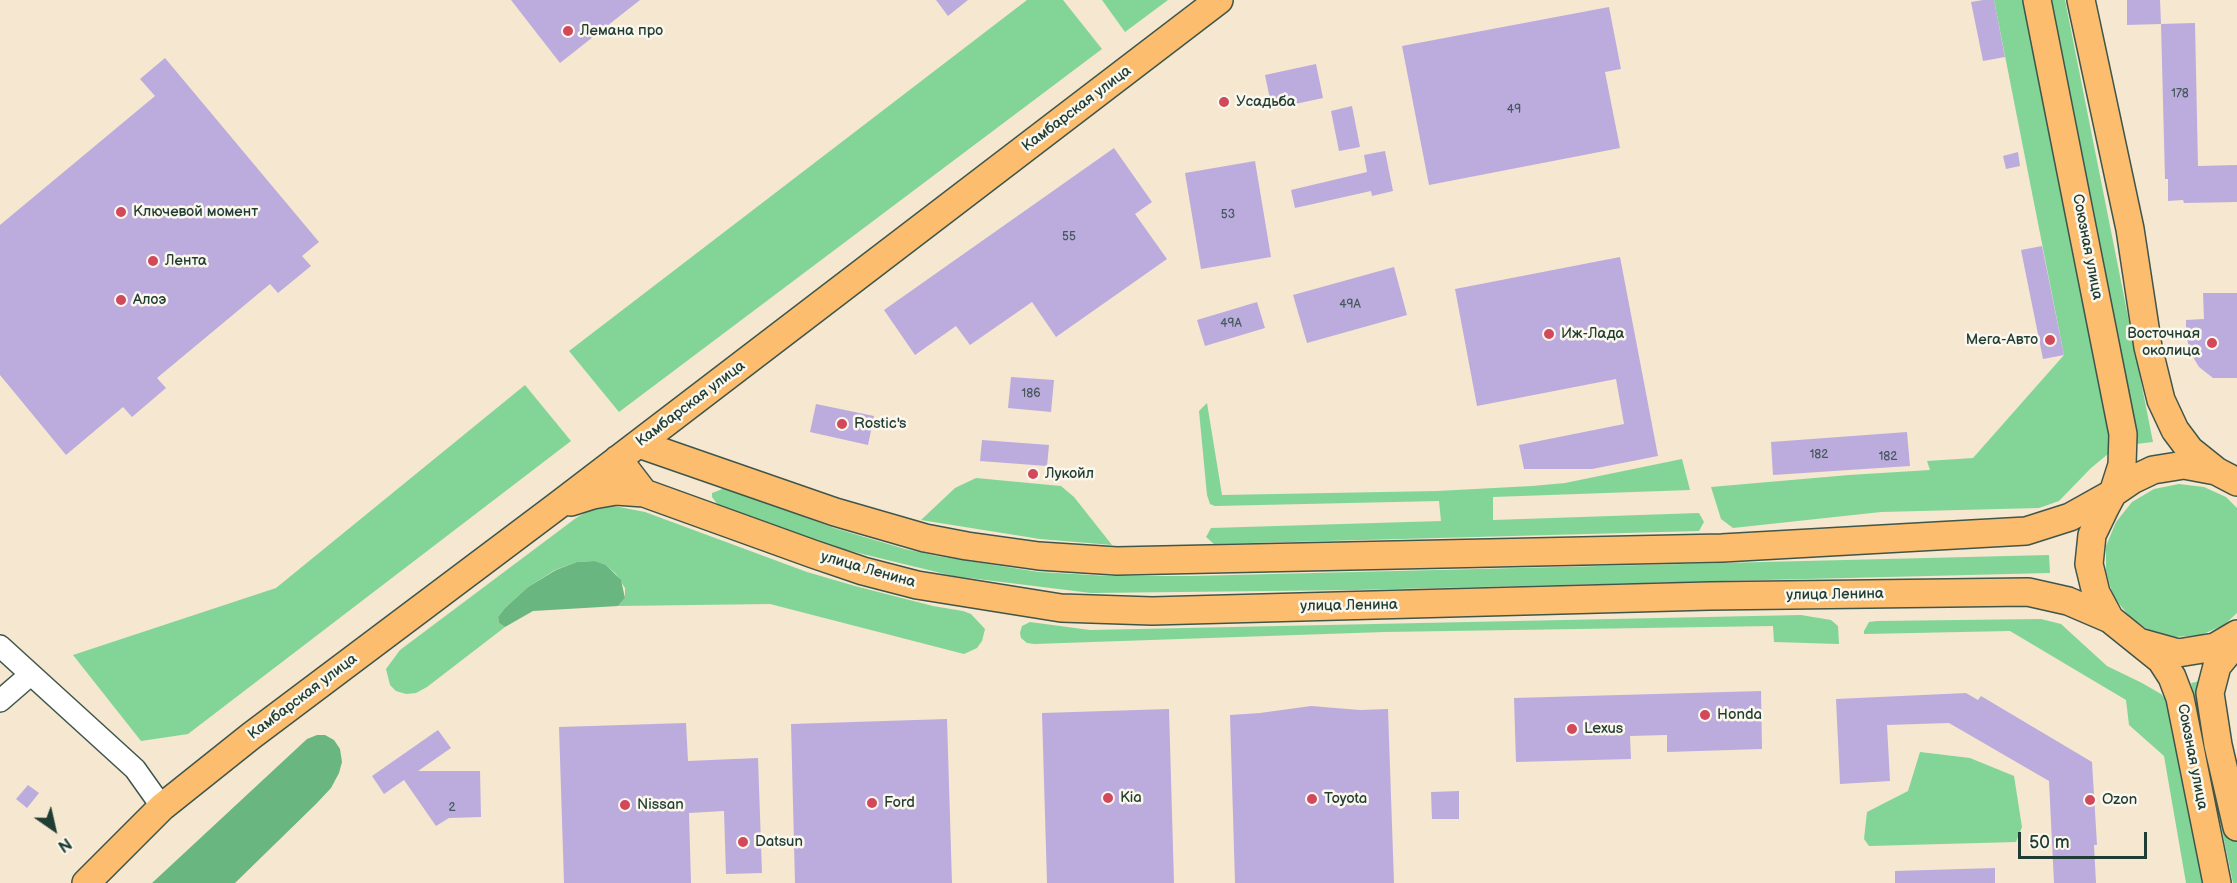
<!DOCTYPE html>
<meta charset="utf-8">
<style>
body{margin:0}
#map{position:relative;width:2237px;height:883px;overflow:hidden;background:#f5e7d0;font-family:"Balsamiq Sans",sans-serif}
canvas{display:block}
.north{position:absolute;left:24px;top:799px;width:60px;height:60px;-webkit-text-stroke:4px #fbf7ec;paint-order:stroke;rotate:146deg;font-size:16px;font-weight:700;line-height:24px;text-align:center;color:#1f3d34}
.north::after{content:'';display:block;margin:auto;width:21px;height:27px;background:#1f3d34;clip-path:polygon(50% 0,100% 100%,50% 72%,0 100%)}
.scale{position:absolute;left:2018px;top:832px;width:129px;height:27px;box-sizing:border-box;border:3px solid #1f3d34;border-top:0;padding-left:8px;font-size:18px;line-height:21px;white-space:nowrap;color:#1f3d34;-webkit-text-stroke:4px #fbf7ec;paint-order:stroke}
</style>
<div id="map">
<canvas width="2237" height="883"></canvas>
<div class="north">N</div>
<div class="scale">50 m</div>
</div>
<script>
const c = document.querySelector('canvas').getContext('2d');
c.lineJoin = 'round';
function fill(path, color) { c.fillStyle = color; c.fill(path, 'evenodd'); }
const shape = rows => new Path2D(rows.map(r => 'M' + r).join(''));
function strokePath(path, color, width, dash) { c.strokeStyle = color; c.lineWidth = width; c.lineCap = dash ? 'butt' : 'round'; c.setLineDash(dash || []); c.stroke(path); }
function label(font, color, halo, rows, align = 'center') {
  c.font = font + ' "Balsamiq Sans",sans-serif'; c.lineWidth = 5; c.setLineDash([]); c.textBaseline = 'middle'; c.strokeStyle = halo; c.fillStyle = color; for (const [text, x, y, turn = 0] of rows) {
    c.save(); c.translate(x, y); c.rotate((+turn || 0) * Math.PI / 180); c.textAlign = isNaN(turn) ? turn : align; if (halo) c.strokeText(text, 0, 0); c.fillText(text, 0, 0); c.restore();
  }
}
const green = shape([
 [1027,0,1063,0,1102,49,619,412,569,351],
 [1102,0,1168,0,1125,32],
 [1994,0,2027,0,2113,446,2108,454,2091,468,2059,501,2039,508,1881,512,1733,528,1721,519,1711,487,1849,475,1930,470,1927,461,1973,458,2064,355],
 [2048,0,2065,0,2153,442,2136,444],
 [525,385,571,441,188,734,141,741,73,655,276,588],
 [1207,403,1222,495,1437,491,1532,486,1565,483,1682,459,1690,490,1493,497,1493,520,1699,513,1704,522,1699,531,1214,544,1206,537,1211,528,1441,521,1439,501,1215,506,1210,504,1207,495,1199,411],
 [976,478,1061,486,1074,497,1112,545,1040,539,921,520,955,488],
 [2179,484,2204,487,2226,497,2237,508,2237,613,2224,625,2201,635,2175,637,2150,631,2129,616,2113,596,2106,571,2106,546,2116,522,2132,502,2154,489],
 [725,488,834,528,905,549,937,556,1039,572,1109,576,1192,576,2049,555,2050,573,1356,590,1091,593,953,576,842,549,718,505,712,497,712,493],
 [609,505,645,512,807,572,855,586,933,606,963,611,971,614,985,629,982,641,977,648,964,654,770,604,618,606,625,598,625,588,616,574,606,565,595,561,577,562,555,570,528,587,505,608,498,617,499,623,505,627,427,687,416,693,406,694,396,691,390,685,386,669,400,650,576,518,590,510],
 [1801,615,1831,620,1838,626,1839,644,1774,642,1773,626,1384,632,1034,644,1027,643,1021,638,1020,633,1022,626,1030,622,1090,630],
 [2041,619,2061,624,2107,666,2142,683,2161,694,2168,702,2210,883,2186,883,2164,756,2129,725,2126,700,2010,631,1864,634,1864,631,1869,622,1877,621],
 [2205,680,2237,834,2237,883,2233,883,2191,683],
 [1920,752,1970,758,2014,776,2022,827,2016,842,1869,846,1864,839,1867,812,1908,791]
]);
const forest = shape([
 [595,561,606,565,621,580,625,598,618,606,533,611,505,627,499,623,498,617,505,608,528,587,556,570,577,562],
 [317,735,325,735,334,740,340,749,342,762,339,773,331,788,317,803,235,883,152,883,307,739]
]);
const building = shape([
 [511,0,640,0,560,63],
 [936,0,968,0,948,16],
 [1983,0,1994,0,2005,57,1983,61,1971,2],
 [2127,0,2160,0,2161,24,2127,25],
 [1609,7,1621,69,1605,72,1620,148,1429,185,1402,46],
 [2195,23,2198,166,2237,165,2237,202,2184,203,2183,200,2168,201,2168,179,2165,179,2161,24],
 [165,58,319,242,302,256,311,266,278,293,270,284,157,378,166,388,132,417,123,407,66,455,0,375,0,225,155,96,140,79],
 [1316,64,1323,98,1272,109,1265,75],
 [1352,106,1360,147,1339,151,1331,111],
 [1114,148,1152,202,1135,214,1167,259,1056,337,1032,302,970,345,956,326,915,355,884,310],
 [1385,151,1393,191,1372,196,1371,191,1295,208,1291,190,1367,172,1364,155],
 [2018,152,2020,166,2006,169,2003,156],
 [1255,161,1271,257,1201,269,1185,173],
 [2042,246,2064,355,2043,359,2021,250],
 [1620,257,1658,456,1592,469,1524,469,1519,445,1624,424,1616,379,1477,406,1455,289],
 [1394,267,1407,315,1307,343,1293,295],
 [2203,293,2237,293,2237,378,2213,378,2199,367,2190,352,2186,334,2186,320,2204,319],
 [1257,302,1265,328,1205,346,1197,320],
 [1011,377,1054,380,1051,412,1008,408],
 [816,404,874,416,868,445,810,432],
 [1907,432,1910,466,1773,475,1771,442],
 [982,440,1049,445,1047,466,980,461],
 [1761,691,1762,749,1667,752,1667,735,1630,736,1631,759,1516,762,1514,698],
 [1966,693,1978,700,1981,696,2092,762,2097,845,2094,845,2096,883,2054,883,2049,781,1949,723,1887,725,1890,781,1840,784,1836,699],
 [1311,706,1360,710,1388,709,1394,883,1235,883,1230,715,1260,713],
 [1169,709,1174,883,1047,883,1042,713],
 [947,719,952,883,795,883,791,724],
 [686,723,688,761,758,758,762,873,726,874,724,811,689,813,691,883,564,883,559,727],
 [438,730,451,748,418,771,480,771,481,817,449,818,436,826,404,780,384,794,372,776],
 [28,785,39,793,27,808,16,799],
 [1459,791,1459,819,1432,819,1431,792],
 [1995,868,1995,883,1895,883,1895,871]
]);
const minor = shape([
 [0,646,135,769,162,807],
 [0,701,30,675]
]);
const major = shape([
 [2037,0,2123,434,2122,465,2113,493],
 [2081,0,2130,229,2148,347,2161,400,2175,430,2190,450,2215,470],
 [639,444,835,512,925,538,967,546,1039,556,1117,561,1722,548,2026,531,2070,517,2113,493],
 [618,459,644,493,813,554,863,571,917,585,1061,608,1152,611,1709,596,2028,592,2068,601,2110,619],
 [571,502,593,495,616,491,644,493],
 [2237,642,2217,666,2210,693,2218,745,2237,827],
 [2142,643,2178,653,2215,647,2237,634],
 [86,883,162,807,251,736,557,506,1219,0],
 [2217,883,2180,698,2172,677,2161,660,2110,619,2096,593,2089,564,2092,535,2105,508,2113,493,2132,480,2153,470,2184,465,2216,471,2237,482]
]);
const markers = [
 [568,31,6,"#d1495b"],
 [1224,102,6,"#d1495b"],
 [121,212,6,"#d1495b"],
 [153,261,6,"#d1495b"],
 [121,300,6,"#d1495b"],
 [1549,334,6,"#d1495b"],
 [2050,340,6,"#d1495b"],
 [2212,343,6,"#d1495b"],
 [842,424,6,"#d1495b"],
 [1033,474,6,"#d1495b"],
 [1705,715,6,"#d1495b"],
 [1572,729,6,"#d1495b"],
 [1108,798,6,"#d1495b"],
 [1312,799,6,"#d1495b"],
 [2090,800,6,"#d1495b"],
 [872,803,6,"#d1495b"],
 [625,805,6,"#d1495b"],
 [743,842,6,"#d1495b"]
];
const numberNames = [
 ["178",2180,94],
 ["49",1514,110],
 ["53",1228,215],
 ["55",1069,237],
 ["49А",1350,305],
 ["49А",1231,324],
 ["186",1031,394],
 ["182",1819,455],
 ["182",1888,457],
 ["2",452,808]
];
const poiNames = [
 ["Лемана про",580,31],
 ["Усадьба",1236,102],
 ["Ключевой момент",133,212],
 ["Лента",165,261],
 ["Алоэ",133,300],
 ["Иж-Лада",1561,334],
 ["Восточная",2200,334,"right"],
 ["околица",2200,351,"right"],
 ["Мега-Авто",2038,340,"right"],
 ["Rostic's",854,424],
 ["Лукойл",1045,474],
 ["Honda",1717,715],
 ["Lexus",1584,729],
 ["Kia",1120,798],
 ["Toyota",1324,799],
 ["Ozon",2102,800],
 ["Ford",884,803],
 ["Nissan",637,805],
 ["Datsun",755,842]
];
const streetNames = [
 ["Камбарская улица",1077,109,-37],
 ["Союзная улица",2087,247,79],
 ["Камбарская улица",691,404,-37],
 ["улица Ленина",868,570,16],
 ["улица Ленина",1835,595,-1],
 ["улица Ленина",1349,606,-1],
 ["Камбарская улица",303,697,-37],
 ["Союзная улица",2192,757,79]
];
fill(green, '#82d597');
fill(forest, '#69b680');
fill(building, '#bcacdd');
strokePath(minor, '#3f564b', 24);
strokePath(major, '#3f564b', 30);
strokePath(minor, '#fff', 21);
strokePath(major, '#fcbd6f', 27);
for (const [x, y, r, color] of markers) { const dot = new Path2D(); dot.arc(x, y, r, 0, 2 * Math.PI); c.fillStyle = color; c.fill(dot); strokePath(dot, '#fbf7ec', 2); }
label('12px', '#46595e', null, numberNames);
label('15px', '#1f3d34', '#fbf7ec', poiNames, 'left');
label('15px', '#1f3d34', '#fbf7ec', streetNames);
</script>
